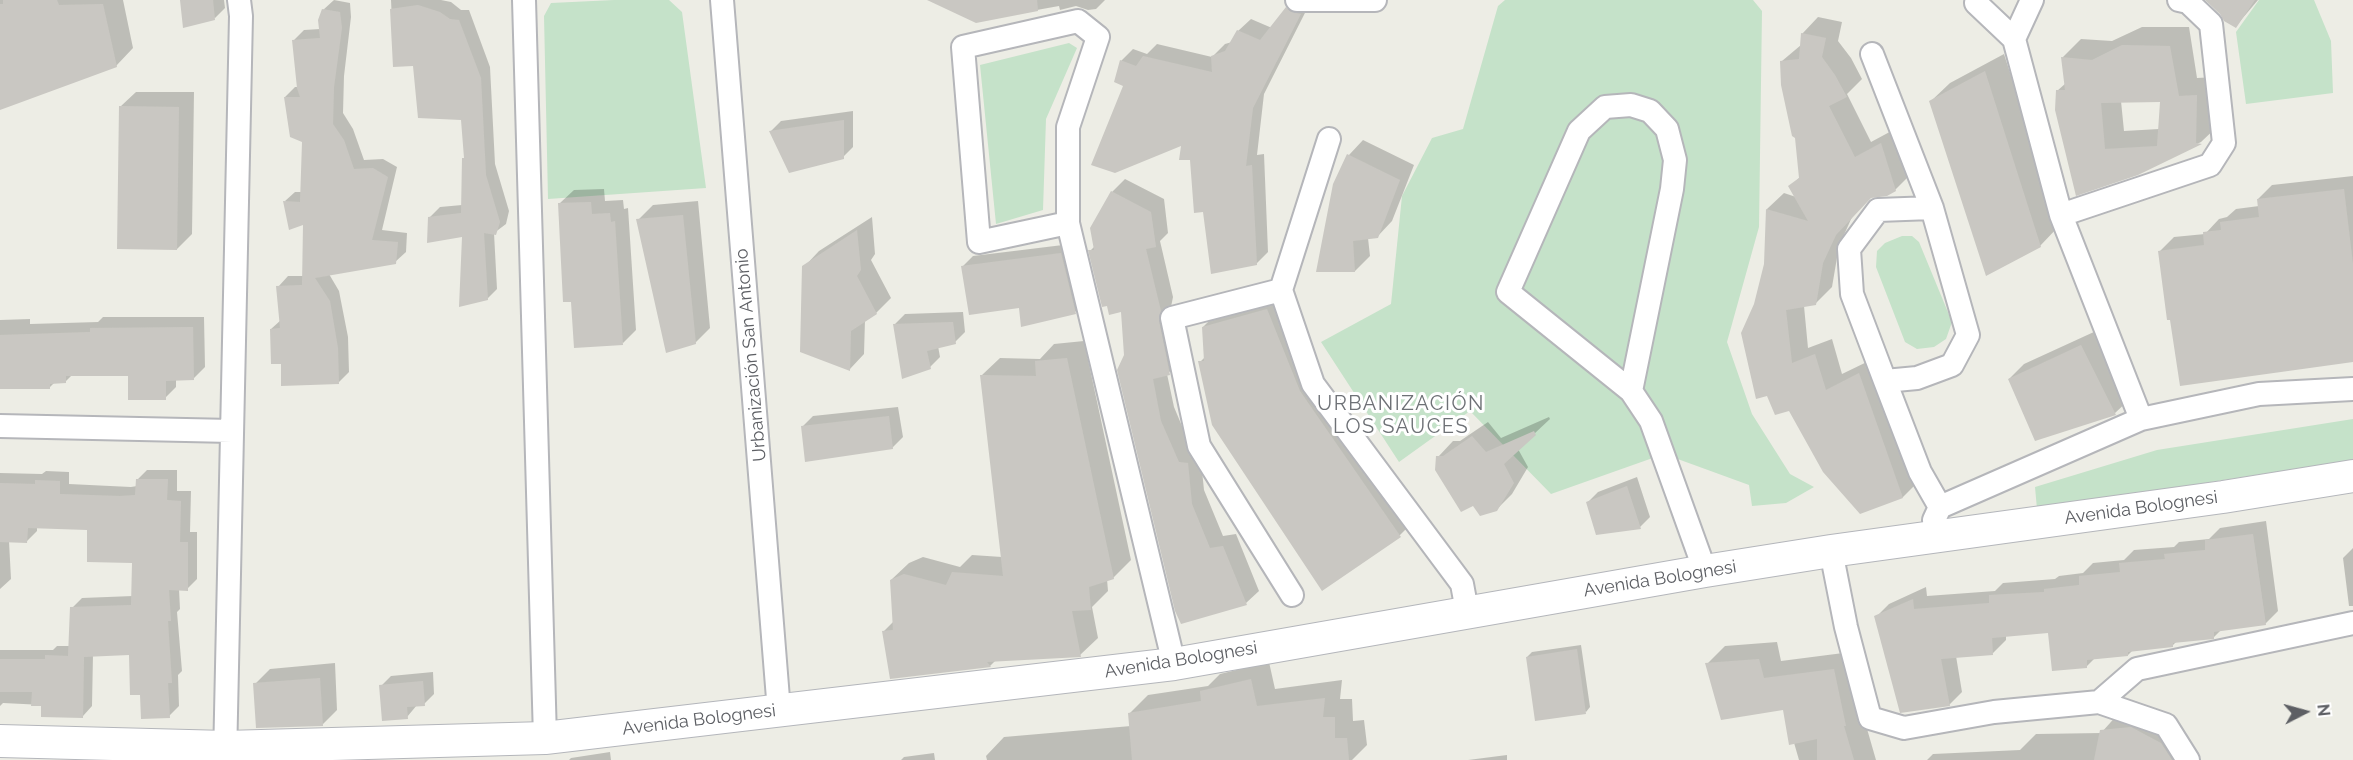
<!DOCTYPE html>
<meta charset="utf-8">
<style>
body{margin:0}
#map{position:relative;width:2353px;height:760px;overflow:hidden;background:#edede5;font-family:Raleway,sans-serif}
canvas{display:block}
.north{position:absolute;left:2275px;top:682px;width:60px;height:60px;-webkit-text-stroke:4px #fff;paint-order:stroke;rotate:84deg;font-size:16px;font-weight:700;line-height:24px;text-align:center;color:#5d5f64}
.north::after{content:'';display:block;margin:auto;width:21px;height:27px;background:#5d5f64;clip-path:polygon(50% 0,100% 100%,50% 72%,0 100%)}
</style>
<div id="map">
<canvas width="2353" height="760"></canvas>
<div class="north">N</div>
</div>
<script>
const c = document.querySelector('canvas').getContext('2d');
c.lineJoin = 'round';
function fill(path, color) { c.fillStyle = color; c.fill(path, 'evenodd'); }
const shape = rows => new Path2D(rows.map(r => 'M' + r).join(''));
function strokePath(path, color, width, dash) { c.strokeStyle = color; c.lineWidth = width; c.lineCap = dash ? 'butt' : 'round'; c.setLineDash(dash || []); c.stroke(path); }
function label(font, color, halo, rows, align = 'center') {
  c.font = font + ' Raleway,sans-serif'; c.lineWidth = 6; c.setLineDash([]); c.textBaseline = 'middle'; c.strokeStyle = halo; c.fillStyle = color; for (const [text, x, y, turn = 0] of rows) {
    c.save(); c.translate(x, y); c.rotate((+turn || 0) * Math.PI / 180); c.textAlign = isNaN(turn) ? turn : align; if (halo) c.strokeText(text, 0, 0); c.fillText(text, 0, 0); c.restore();
  }
}
const green = shape([
 [614,0,669,0,682,12,706,188,548,199,544,16,551,3],
 [1505,0,1753,0,1762,11,1759,227,1727,342,1752,414,1790,474,1814,487,1786,503,1752,506,1749,485,1664,454,1551,494,1470,411,1399,462,1321,342,1391,304,1402,196,1432,138,1463,129,1498,6],
 [2259,0,2314,0,2331,41,2333,93,2246,104,2236,32],
 [1069,43,1077,48,1046,119,1043,210,996,224,980,65],
 [1902,236,1912,236,1919,242,1952,322,1946,339,1934,347,1917,349,1905,342,1876,267,1877,251,1885,243],
 [2353,419,2353,460,2037,509,2035,487,2157,450]
]);
const shadow = shape([
 [0,0,123,0,133,48,116,66,0,108],
 [182,0,224,0,225,8,215,18],
 [334,0,350,3,351,17,344,76,343,113,353,129,364,160,383,159,397,167,382,230,407,233,406,252,395,262,329,274,339,291,348,337,349,372,339,382,282,363,271,329,281,320,278,287,288,276,304,276,304,222,285,201,295,192,302,192,303,141,285,97,295,87,299,87,294,40,304,30,320,29,323,10],
 [391,0,441,0,451,2,461,10,469,10,490,67,495,164,509,211,506,224,494,233,497,289,487,299,464,236,430,217,440,207,462,205,466,156,463,118,414,65,394,65],
 [939,0,1105,0,1096,9,1088,10,1076,6,1060,10,1059,6,976,21],
 [1295,0,1311,1,1264,94,1257,155,1264,154,1268,252,1256,264,1204,210,1192,158,1183,144,1125,85,1121,61,1133,49,1147,54,1157,44,1212,57,1225,44,1232,42,1238,31,1251,19,1272,28],
 [2213,0,2258,0,2236,26],
 [1818,17,1842,22,1838,41,1851,58,1862,79,1847,94,1871,142,1897,128,1911,174,1895,190,1871,197,1852,217,1839,246,1832,287,1815,304,1804,306,1808,348,1832,339,1842,374,1875,358,1919,481,1903,497,1860,512,1756,305,1765,264,1767,209,1784,193,1796,197,1790,187,1801,176,1796,136,1782,61,1801,45,1802,34],
 [2142,27,2189,27,2197,78,2215,77,2219,125,2201,142,2138,173,2077,194,2057,91,2066,83,2062,58,2081,39,2112,41],
 [2121,101,2161,101,2159,129,2124,131],
 [2004,54,2059,226,2040,246,1930,102,1950,83],
 [136,92,194,92,192,234,177,249,121,106],
 [853,111,853,147,843,157,771,131,781,121],
 [1363,140,1414,165,1392,221,1377,237,1368,238,1370,256,1355,271,1318,270,1349,155],
 [2353,176,2353,361,2160,251,2174,237,2205,234,2219,219,2227,217,2236,209,2259,206,2258,199,2272,185],
 [1125,179,1164,199,1168,233,1160,241,1173,297,1171,307,1182,361,1167,374,1174,407,1192,450,1200,451,1204,490,1223,536,1236,534,1259,591,1246,603,1182,622,1123,310,1090,251,1094,247,1112,192],
 [604,189,605,201,623,200,624,209,628,208,636,330,623,343,573,300,560,203,574,190],
 [698,201,710,328,695,343,638,220,653,205],
 [872,217,875,254,871,260,891,298,876,313,865,320,864,354,850,369,804,267,819,251],
 [1071,244,1085,302,1075,312,1020,306,963,266,973,256],
 [1286,291,1319,372,1419,516,1400,535,1323,589,1200,362,1205,357,1203,327,1222,308],
 [963,312,965,332,955,342,938,346,940,357,930,367,895,324,905,314],
 [103,317,204,317,205,367,193,379,176,379,176,387,165,398,129,375,72,375,65,382,55,382,50,387,0,388,0,320,30,319,30,324,98,322],
 [2096,331,2130,399,2115,413,2036,439,2009,379,2024,364],
 [1084,341,1131,560,1113,578,1107,579,1108,591,1092,607,1098,638,1080,655,996,660,990,666,892,678,884,631,894,621,891,580,909,563,923,557,960,567,972,555,1002,557,982,375,1000,358,1040,359,1054,344],
 [898,407,903,437,892,448,803,426,813,416],
 [1549,417,1550,419,1518,449,1528,467,1512,494,1497,509,1438,457,1453,441,1460,441,1488,422,1501,438],
 [147,470,177,470,177,491,191,491,190,532,197,532,197,579,187,589,179,589,180,609,177,612,182,671,178,675,179,706,169,716,141,694,130,653,93,655,92,706,83,716,43,705,3,703,0,706,0,650,53,650,57,646,70,646,72,608,82,598,133,596,133,562,89,529,37,527,37,531,27,541,9,541,11,579,0,589,0,473,42,474,46,471,69,472,69,484,131,487,137,486,137,480],
 [1637,477,1650,517,1640,527,1587,503,1598,492],
 [2266,521,2278,611,2265,624,2221,630,2214,637,2177,641,2172,646,2133,650,2128,655,2095,658,2087,666,2049,632,2006,635,2006,640,1993,653,1956,656,1962,692,1949,705,1876,617,1889,604,1926,587,1927,596,1995,591,2003,583,2055,579,2059,576,2083,573,2093,563,2124,560,2134,550,2174,547,2179,542,2209,539,2220,528],
 [2353,548,2353,606,2349,606,2343,558],
 [1777,642,1781,661,1851,652,1861,708,1876,760,1799,760,1784,708,1707,664,1725,646],
 [1581,645,1590,707,1586,712,1527,657,1532,652],
 [1269,662,1275,689,1342,680,1340,699,1352,699,1353,721,1364,720,1367,745,1352,760,987,760,986,756,1004,737,1131,726,1130,713,1148,695,1208,686,1220,674],
 [335,663,337,710,322,725,255,684,270,669],
 [433,672,434,694,424,704,417,705,407,717,381,686,391,676],
 [2150,710,2195,760,1927,760,1933,754,2020,750,2036,734,2101,733,2119,713],
 [610,752,611,760,569,760,571,758],
 [934,753,935,760,901,760,904,757],
 [1507,755,1507,760,1468,760]
]);
const building = shape([
 [3,0,57,0,59,5,103,4,117,67,0,110,0,4,3,4],
 [180,0,213,0,215,20,183,28],
 [927,0,1037,0,1038,11,976,23],
 [2205,0,2255,0,2236,28,2224,21,2220,14],
 [418,5,440,12,450,19,459,20,481,78,486,175,500,222,496,235,484,233,488,300,459,307,462,237,427,243,428,217,461,213,462,158,464,158,461,120,418,118,413,66,393,67,390,9],
 [1286,7,1291,12,1301,14,1253,108,1246,166,1252,165,1257,265,1211,274,1203,212,1194,213,1190,160,1179,160,1181,146,1115,173,1091,165,1123,86,1114,82,1120,60,1136,66,1143,56,1212,72,1211,56,1225,51,1237,30,1260,40],
 [322,9,340,12,342,28,334,87,333,124,344,140,354,169,373,168,388,177,372,240,398,242,396,264,315,278,330,301,338,348,339,384,281,386,281,364,271,364,270,329,280,328,276,286,302,285,303,225,289,230,283,201,300,202,302,142,290,137,284,97,300,97,297,88,292,40,320,38,318,20],
 [1801,33,1826,38,1822,57,1835,75,1847,97,1829,106,1855,157,1881,143,1896,191,1887,196,1871,198,1836,235,1823,263,1816,305,1786,310,1792,363,1815,354,1826,390,1859,373,1903,498,1860,514,1823,472,1789,411,1775,415,1767,396,1756,399,1741,333,1754,304,1764,264,1766,209,1808,221,1788,186,1799,178,1795,138,1792,136,1781,85,1780,61,1799,59],
 [2122,45,2170,46,2179,96,2197,95,2196,143,2202,144,2138,175,2076,196,2055,110,2056,90,2065,90,2061,57,2092,60],
 [2160,102,2157,146,2105,149,2101,103],
 [1985,71,2041,247,1986,276,1929,101],
 [119,106,179,107,177,250,117,249],
 [844,120,844,159,789,173,769,131],
 [1347,154,1400,180,1378,238,1353,241,1355,272,1316,272,1333,184],
 [2344,189,2353,264,2353,362,2180,386,2170,320,2167,320,2158,251,2204,245,2203,232,2221,230,2220,222,2259,217,2257,199],
 [1111,191,1151,212,1156,247,1146,249,1161,311,1159,321,1170,375,1153,379,1161,421,1179,462,1188,463,1192,504,1210,548,1223,546,1247,605,1181,624,1175,611,1117,370,1124,355,1121,312,1109,315,1107,306,1102,307,1088,250,1094,250,1090,228],
 [591,202,592,214,610,213,611,222,615,221,623,345,574,348,571,302,563,302,558,203],
 [683,215,696,344,666,353,636,219],
 [857,230,861,270,857,276,877,314,851,331,850,371,800,352,802,266],
 [1061,253,1076,314,1021,327,1019,308,969,315,961,266],
 [1267,309,1300,391,1401,537,1322,591,1212,425,1198,361,1204,361,1202,327],
 [953,322,956,344,927,351,931,369,902,379,893,324],
 [193,327,194,380,166,381,166,400,128,400,128,376,66,376,66,383,50,384,50,389,0,389,0,335,90,332,90,328],
 [2081,345,2116,415,2035,441,2008,379],
 [1067,358,1114,579,1089,587,1091,610,1072,611,1081,657,987,662,991,667,890,679,882,631,893,630,890,580,904,574,946,585,952,572,1003,576,980,375,1036,376,1035,361],
 [889,416,893,449,805,462,801,426],
 [1534,431,1536,435,1504,464,1514,483,1497,511,1480,516,1473,506,1461,512,1435,470,1436,456,1443,456,1472,436,1486,452],
 [136,479,168,479,167,500,181,501,180,542,188,542,188,591,169,590,171,621,168,621,172,683,168,683,170,718,141,719,140,695,130,695,129,655,84,657,83,718,41,717,41,706,31,706,32,692,0,692,0,659,45,659,45,655,68,656,70,607,131,605,132,563,87,562,87,530,28,528,27,543,0,542,0,483,35,484,35,480,60,481,60,494,120,496,135,495],
 [1627,486,1641,529,1596,535,1586,502],
 [2253,534,2266,625,2214,632,2214,639,2173,643,2173,647,2128,652,2128,656,2087,660,2087,668,2052,671,2048,633,1992,638,1993,655,1941,659,1950,706,1900,713,1874,616,1913,599,1914,609,1989,603,1989,595,2044,592,2044,589,2079,585,2079,576,2120,572,2119,563,2165,559,2164,554,2205,550,2205,540],
 [1577,649,1586,714,1535,721,1526,657],
 [1759,659,1764,678,1834,669,1846,726,1844,726,1854,760,1817,760,1817,739,1789,745,1783,710,1721,720,1705,663],
 [320,678,323,726,256,728,253,683],
 [1251,679,1257,706,1325,698,1323,717,1335,717,1335,738,1347,738,1349,760,1132,760,1128,713,1201,701,1200,691],
 [423,681,425,706,407,707,408,719,382,721,379,685],
 [2131,727,2161,743,2172,760,2094,760,2100,730]
]);
const street = shape([
 [524,0,545,738],
 [722,0,779,711],
 [1297,0,1375,0],
 [1976,3,2014,39,2061,215,2141,419],
 [2014,39,2032,0],
 [1872,54,1932,208,1968,335,1952,365,1917,378,1885,381,1852,294,1849,249,1878,210,1932,208],
 [1329,139,1281,290,1313,384,1462,584,1467,611],
 [2061,215,2210,165,2224,143,2211,24,2188,2,2179,0],
 [1068,223,979,242,963,47,1078,21,1098,37,1068,127,1068,223,1174,664],
 [1281,290,1172,318,1199,446,1292,595],
 [1885,381,1920,472,1940,507],
 [1631,391,1672,189,1675,160,1667,129,1650,111,1631,105,1605,107,1579,131,1508,292,1631,391,1651,421,1705,571],
 [0,426,232,431],
 [1935,536,1934,520,1940,507,2141,419,2259,394,2353,389],
 [1831,551,1846,627,1870,718,1904,728,1994,712,2099,702,2166,725,2188,760],
 [2099,702,2137,669,2353,623],
 [225,760,241,16,239,0]
]);
const secondary = shape([
 [0,741,226,747,545,738,1174,664,1705,571,1831,551,2223,497,2353,476]
]);
const streetNames = [
 ["Urbanización San Antonio",751,355,-95],
 ["Avenida Bolognesi",2141,508,-8],
 ["Avenida Bolognesi",1660,579,-9],
 ["Avenida Bolognesi",1181,660,-9],
 ["Avenida Bolognesi",699,720,-7]
];
const neighbourhoodNames = [
 ["URBANIZACIÓN",1401,404],
 ["LOS SAUCES",1401,427]
];
fill(green, '#c5e2c9');
fill(shadow, '#0003');
fill(building, '#c9c7c2');
strokePath(street, '#b5b6ba', 26);
strokePath(secondary, '#b4b6bb', 34);
strokePath(street, '#fff', 22);
strokePath(secondary, '#fff', 32);
label('18px', '#5d5f64', '#fff', streetNames);
c.letterSpacing = '1.5px';
label('20px', '#6e7176', '#fff', neighbourhoodNames);
c.letterSpacing = '0px';
</script>
